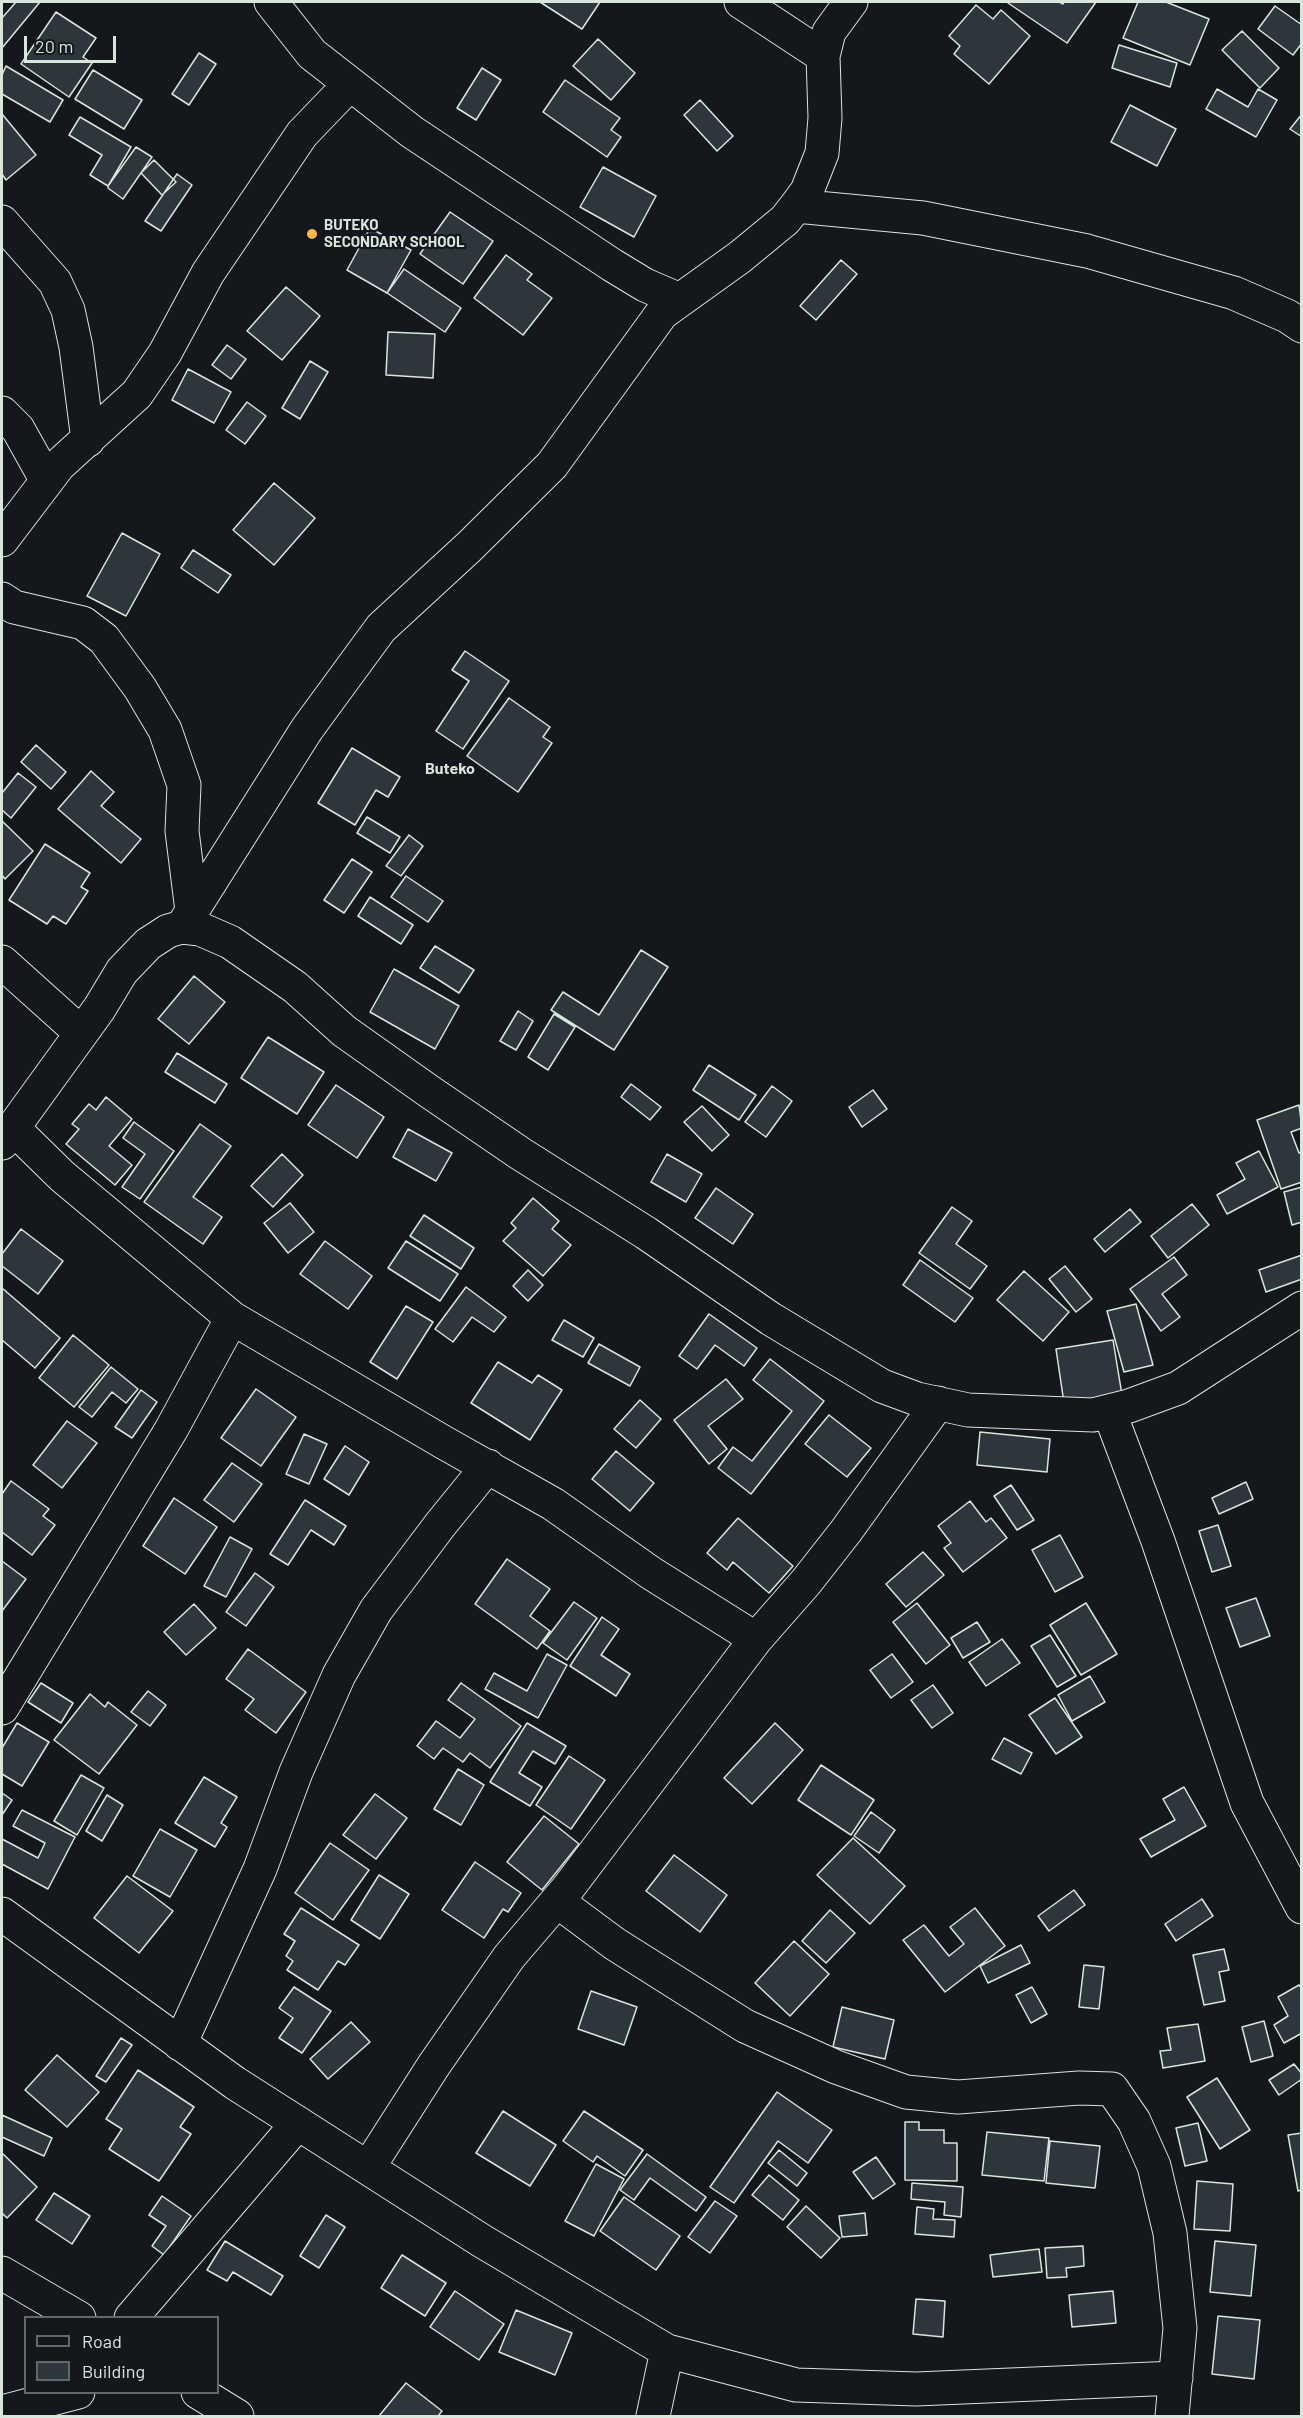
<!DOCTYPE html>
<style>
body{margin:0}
#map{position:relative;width:1303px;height:2418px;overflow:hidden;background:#14181c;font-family:Barlow,sans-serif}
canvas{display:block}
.frame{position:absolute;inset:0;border:3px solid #d8e6dc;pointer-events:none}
.legend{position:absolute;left:24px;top:2316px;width:195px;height:78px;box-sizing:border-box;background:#14181c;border:2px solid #626a69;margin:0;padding:8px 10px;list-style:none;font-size:18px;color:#d8e6dc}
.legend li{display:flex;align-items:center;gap:12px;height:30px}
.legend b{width:30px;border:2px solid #626a69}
.scale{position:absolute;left:24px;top:36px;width:92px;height:27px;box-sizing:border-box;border:3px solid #d8e6dc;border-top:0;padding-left:8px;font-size:18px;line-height:21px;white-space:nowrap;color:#d8e6dc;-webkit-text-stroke:4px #14181c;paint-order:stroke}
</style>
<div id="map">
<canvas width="1303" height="2418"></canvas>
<div class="frame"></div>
<ul class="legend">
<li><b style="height:8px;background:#14181c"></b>Road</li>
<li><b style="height:16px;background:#2c363c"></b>Building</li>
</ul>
<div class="scale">20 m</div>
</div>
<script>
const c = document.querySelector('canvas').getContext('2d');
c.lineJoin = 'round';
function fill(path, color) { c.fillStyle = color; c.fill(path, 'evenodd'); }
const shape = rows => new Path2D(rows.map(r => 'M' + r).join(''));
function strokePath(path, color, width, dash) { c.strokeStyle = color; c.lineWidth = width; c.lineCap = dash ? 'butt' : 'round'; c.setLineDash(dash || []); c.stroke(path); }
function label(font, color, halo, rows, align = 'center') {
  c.font = font + ' Barlow,sans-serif'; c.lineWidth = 4.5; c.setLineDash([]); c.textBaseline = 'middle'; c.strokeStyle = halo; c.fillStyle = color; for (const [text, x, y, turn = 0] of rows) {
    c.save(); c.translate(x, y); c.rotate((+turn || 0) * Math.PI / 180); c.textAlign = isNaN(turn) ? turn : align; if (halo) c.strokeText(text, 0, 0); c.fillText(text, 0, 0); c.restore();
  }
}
const building = shape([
 [16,2,40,2,2,48,2,18,16,2],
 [540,2,600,2,582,29,540,2],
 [1010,2,1059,2,1063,4,1064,2,1096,2,1067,43,1008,3,1010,2],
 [1138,2,1166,2,1209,19,1190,65,1123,38,1138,2],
 [976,5,993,19,1001,10,1030,36,989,84,954,54,960,46,949,36,976,5],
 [1275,6,1302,25,1302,43,1293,55,1258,29,1275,6],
 [56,12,96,38,83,57,92,63,69,97,21,64,56,12],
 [1242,31,1279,68,1260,88,1222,50,1242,31],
 [598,39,635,73,611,100,573,66,598,39],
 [1119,45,1177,63,1170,87,1112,68,1119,45],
 [199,53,216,64,189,105,172,94,199,53],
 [6,66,63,100,50,122,2,94,2,75,6,66],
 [482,68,501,80,476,120,457,108,482,68],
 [93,70,142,100,124,129,75,99,93,70],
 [565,80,620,118,611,130,621,137,607,157,543,112,565,80],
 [1217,89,1248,107,1258,89,1277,100,1256,137,1206,109,1217,89],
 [700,100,733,136,717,151,684,115,700,100],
 [1130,105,1176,129,1157,166,1111,142,1130,105],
 [2,114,36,155,6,180,2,174,2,114],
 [1302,114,1302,137,1290,129,1302,114],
 [80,117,131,147,108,186,90,175,102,155,69,135,80,117],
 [136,147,152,157,123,199,108,188,108,186,136,147],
 [154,160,176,182,162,195,141,173,154,160],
 [603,167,656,196,634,237,580,207,603,167],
 [177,174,192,185,161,231,145,221,177,174],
 [450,212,493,241,463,284,420,254,450,212],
 [370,228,411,250,387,293,347,270,370,228],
 [506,255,532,274,527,280,552,298,523,335,474,298,506,255],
 [841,260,857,274,816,320,800,306,841,260],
 [404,269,461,308,445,332,387,293,404,269],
 [286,287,320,316,282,360,247,331,286,287],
 [388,332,435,334,433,378,386,375,388,332],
 [227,345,246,359,231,379,212,365,227,345],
 [310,361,328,372,300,419,282,408,310,361],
 [188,369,231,392,214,423,172,400,188,369],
 [247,402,266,416,245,444,226,430,247,402],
 [274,483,315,518,274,565,233,530,274,483],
 [122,533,160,554,126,616,87,596,122,533],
 [193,550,231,575,218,593,181,568,193,550],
 [465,651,509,681,463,749,436,731,469,681,452,670,465,651],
 [509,698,550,727,543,737,552,743,518,792,467,756,509,698],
 [36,745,66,772,51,789,21,762,36,745],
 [352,748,400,777,388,797,376,790,355,825,318,803,352,748],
 [91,771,114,792,101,806,141,839,121,863,58,809,91,771],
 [18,773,36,787,11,818,2,810,2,793,18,773],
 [367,817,400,837,390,853,357,833,367,817],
 [2,821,33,851,5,879,2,875,2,821],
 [409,835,423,846,401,876,386,866,409,835],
 [45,844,90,873,81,887,88,891,66,924,53,916,47,924,9,900,45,844],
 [352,859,372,872,344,913,324,900,352,859],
 [406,876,443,901,428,922,391,897,406,876],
 [370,897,413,925,401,944,358,916,370,897],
 [435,946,474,970,459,993,420,968,435,946],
 [641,950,668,967,614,1050,551,1010,563,992,599,1015,641,950],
 [394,969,459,1006,435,1049,370,1012,394,969],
 [194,976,225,1002,189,1044,158,1019,194,976],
 [518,1011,533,1021,516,1050,500,1041,518,1011],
 [554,1014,575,1027,548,1070,528,1057,554,1014],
 [268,1037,324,1072,297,1114,241,1078,268,1037],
 [177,1053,227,1084,215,1103,165,1072,177,1053],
 [709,1065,756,1095,739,1120,693,1090,709,1065],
 [631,1084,661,1107,650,1120,621,1097,631,1084],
 [336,1085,384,1117,357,1158,308,1125,336,1085],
 [772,1086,792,1101,766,1137,745,1122,772,1086],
 [873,1090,887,1109,862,1127,849,1107,873,1090],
 [106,1097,132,1119,109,1146,132,1165,115,1185,66,1144,79,1129,72,1124,89,1104,96,1110,106,1097],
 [1299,1105,1302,1128,1291,1132,1299,1153,1302,1152,1302,1182,1281,1189,1257,1120,1299,1105],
 [702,1106,729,1135,712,1151,684,1122,702,1106],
 [134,1122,174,1151,140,1199,122,1187,145,1154,123,1138,134,1122],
 [200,1124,231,1146,193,1197,222,1217,203,1244,144,1202,200,1124],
 [408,1129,452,1153,436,1181,393,1157,408,1129],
 [1259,1151,1278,1187,1227,1214,1217,1195,1245,1179,1236,1163,1259,1151],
 [282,1154,303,1175,273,1207,251,1186,282,1154],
 [667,1154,702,1174,686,1202,651,1182,667,1154],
 [1302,1187,1302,1222,1292,1225,1284,1192,1302,1187],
 [716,1188,753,1214,733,1244,695,1218,716,1188],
 [533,1198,559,1221,552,1229,571,1245,543,1276,503,1241,516,1228,511,1223,533,1198],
 [290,1203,314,1232,288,1253,264,1223,290,1203],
 [1192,1204,1209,1225,1168,1258,1151,1236,1192,1204],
 [952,1207,972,1221,956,1244,987,1266,970,1289,919,1253,952,1207],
 [1130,1209,1141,1222,1105,1252,1094,1239,1130,1209],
 [424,1215,474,1248,461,1269,410,1236,424,1215],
 [21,1229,63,1261,38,1294,2,1266,2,1254,21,1229],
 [325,1241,372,1276,348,1309,300,1274,325,1241],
 [406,1241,458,1274,440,1301,388,1268,406,1241],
 [1302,1255,1302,1279,1266,1292,1259,1270,1302,1255],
 [1174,1257,1187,1275,1162,1294,1180,1317,1161,1331,1130,1289,1174,1257],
 [920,1260,973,1298,955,1322,903,1285,920,1260],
 [1065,1266,1092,1299,1076,1312,1049,1279,1065,1266],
 [528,1270,543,1285,528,1301,513,1286,528,1270],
 [1024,1271,1069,1312,1043,1341,997,1300,1024,1271],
 [466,1287,506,1317,494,1332,472,1317,453,1342,435,1329,466,1287],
 [2,1288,60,1338,35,1368,2,1340,2,1288],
 [1136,1304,1153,1365,1124,1372,1107,1311,1136,1304],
 [406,1306,433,1322,397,1379,370,1362,406,1306],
 [709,1314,757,1348,744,1366,715,1345,697,1369,679,1356,709,1314],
 [564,1320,594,1338,583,1357,552,1340,564,1320],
 [73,1335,109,1365,74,1407,39,1378,73,1335],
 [1113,1340,1122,1395,1064,1403,1056,1349,1113,1340],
 [599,1344,640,1367,630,1386,588,1363,599,1344],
 [770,1359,824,1401,751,1494,718,1468,733,1447,752,1461,792,1411,753,1380,770,1359],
 [498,1362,532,1383,538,1375,562,1390,530,1440,471,1403,498,1362],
 [111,1367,138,1389,126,1403,112,1392,92,1417,79,1407,111,1367],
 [726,1379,743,1399,708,1426,727,1449,709,1464,674,1420,726,1379],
 [256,1389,296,1417,261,1466,221,1438,256,1389],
 [141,1390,157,1402,132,1438,115,1427,141,1390],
 [640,1400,661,1419,636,1448,614,1429,640,1400],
 [829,1415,871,1448,847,1477,805,1444,829,1415],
 [67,1421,97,1443,62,1488,33,1465,67,1421],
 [980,1432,1050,1439,1047,1472,977,1465,980,1432],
 [304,1434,327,1444,309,1484,286,1474,304,1434],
 [345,1446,369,1462,349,1495,324,1479,345,1446],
 [616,1451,654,1483,630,1511,592,1479,616,1451],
 [232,1463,262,1484,234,1522,204,1500,232,1463],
 [11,1481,49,1509,43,1516,55,1525,32,1555,2,1532,2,1494,11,1481],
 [1246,1482,1253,1499,1219,1514,1212,1498,1246,1482],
 [1011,1485,1034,1520,1017,1530,994,1496,1011,1485],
 [174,1498,217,1527,185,1574,143,1546,174,1498],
 [305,1500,346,1526,334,1545,311,1530,288,1565,270,1554,305,1500],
 [970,1501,986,1522,991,1518,1007,1538,963,1572,944,1548,951,1543,938,1526,970,1501],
 [738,1518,793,1566,769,1593,733,1562,727,1570,707,1553,738,1518],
 [1218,1525,1231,1566,1212,1572,1199,1531,1218,1525],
 [1060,1535,1083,1577,1055,1592,1032,1550,1060,1535],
 [230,1537,252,1549,226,1597,204,1586,230,1537],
 [923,1552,944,1575,906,1607,886,1584,923,1552],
 [507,1559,550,1589,530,1616,550,1631,537,1649,475,1604,507,1559],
 [2,1561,26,1579,2,1611,2,1561],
 [255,1573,274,1587,246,1626,226,1612,255,1573],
 [1256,1598,1270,1636,1240,1647,1226,1608,1256,1598],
 [574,1602,597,1618,567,1660,543,1643,574,1602],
 [917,1603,950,1645,926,1664,893,1622,917,1603],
 [1086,1603,1117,1654,1081,1675,1050,1625,1086,1603],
 [194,1604,216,1628,186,1655,164,1632,194,1604],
 [602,1617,619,1629,601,1655,630,1674,616,1696,570,1666,602,1617],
 [977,1622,990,1642,963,1658,951,1638,977,1622],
 [1050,1635,1076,1676,1057,1687,1031,1646,1050,1635],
 [1002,1639,1020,1663,986,1686,969,1662,1002,1639],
 [248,1649,306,1692,276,1733,245,1710,254,1699,226,1679,248,1649],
 [547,1654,567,1665,538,1718,485,1689,494,1673,527,1691,547,1654],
 [892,1654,913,1682,891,1698,870,1670,892,1654],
 [1090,1676,1105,1702,1072,1721,1058,1695,1090,1676],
 [41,1683,73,1703,61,1723,28,1702,41,1683],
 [461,1683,521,1726,490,1768,470,1753,463,1762,443,1748,434,1759,417,1746,436,1721,460,1738,475,1719,448,1700,461,1683],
 [933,1685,953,1713,932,1728,911,1700,933,1685],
 [148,1691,166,1705,150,1726,131,1712,148,1691],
 [90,1694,105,1707,108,1702,137,1725,99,1774,54,1740,90,1694],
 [1055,1698,1082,1737,1056,1754,1029,1715,1055,1698],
 [17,1723,49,1742,22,1786,2,1774,2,1748,17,1723],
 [527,1723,566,1746,555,1764,533,1751,519,1773,542,1787,530,1806,490,1782,527,1723],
 [775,1723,803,1750,752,1804,724,1778,775,1723],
 [1004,1738,1032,1753,1021,1774,992,1759,1004,1738],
 [569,1756,605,1780,571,1829,536,1805,569,1756],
 [821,1765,874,1800,851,1835,798,1800,821,1765],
 [458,1769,484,1785,461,1825,434,1809,458,1769],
 [81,1775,104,1788,77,1835,54,1821,81,1775],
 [204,1777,237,1797,221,1823,227,1827,215,1847,175,1823,204,1777],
 [1184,1787,1206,1826,1151,1857,1140,1839,1175,1820,1163,1799,1184,1787],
 [2,1793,12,1800,2,1815,2,1793],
 [375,1794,407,1818,376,1859,343,1835,375,1794],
 [107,1795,123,1805,102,1841,86,1831,107,1795],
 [22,1810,75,1837,48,1889,2,1864,2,1839,38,1858,45,1843,13,1826,22,1810],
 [871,1812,895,1830,879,1853,854,1836,871,1812],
 [544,1816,579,1844,542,1890,507,1862,544,1816],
 [160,1829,197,1850,170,1897,133,1876,160,1829],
 [853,1838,905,1886,870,1924,817,1875,853,1838],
 [330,1843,369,1870,333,1920,295,1893,330,1843],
 [674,1855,727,1895,700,1932,646,1891,674,1855],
 [475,1862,521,1893,508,1912,503,1909,484,1938,442,1910,475,1862],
 [379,1875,409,1894,380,1939,351,1920,379,1875],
 [127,1876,173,1911,139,1953,94,1918,127,1876],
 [1074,1890,1085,1905,1049,1931,1038,1916,1074,1890],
 [1202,1899,1213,1916,1176,1941,1165,1924,1202,1899],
 [301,1908,359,1945,345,1965,338,1961,318,1990,287,1970,293,1961,286,1956,295,1941,284,1934,301,1908],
 [975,1908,1005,1946,945,1992,903,1940,924,1925,949,1956,964,1944,950,1927,975,1908],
 [830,1910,855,1933,826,1963,802,1941,830,1910],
 [794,1941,829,1974,790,2016,755,1983,794,1941],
 [1021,1945,1030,1963,988,1983,980,1966,1021,1945],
 [1224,1949,1229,1970,1219,1972,1225,2001,1204,2005,1193,1955,1224,1949],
 [1084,1965,1104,1967,1099,2009,1079,2007,1084,1965],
 [1299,1985,1302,1989,1302,2033,1284,2043,1274,2025,1288,2016,1278,1997,1299,1985],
 [294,1987,331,2011,302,2053,279,2038,293,2018,279,2008,294,1987],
 [1032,1987,1047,2014,1031,2023,1016,1995,1032,1987],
 [591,1991,637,2007,624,2045,578,2029,591,1991],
 [842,2007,894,2020,885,2059,833,2047,842,2007],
 [1264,2021,1273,2056,1251,2062,1242,2027,1264,2021],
 [351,2022,370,2042,328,2079,310,2059,351,2022],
 [1198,2024,1205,2061,1163,2068,1160,2051,1171,2050,1167,2028,1198,2024],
 [121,2038,132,2045,106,2082,96,2076,121,2038],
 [57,2055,99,2092,67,2127,25,2090,57,2055],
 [1294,2064,1302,2074,1302,2079,1279,2095,1269,2080,1294,2064],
 [138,2070,194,2107,180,2127,191,2134,159,2181,109,2149,122,2129,106,2119,138,2070],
 [1217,2078,1250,2130,1220,2149,1187,2097,1217,2078],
 [777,2092,832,2130,808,2163,778,2141,734,2203,710,2187,777,2092],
 [503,2111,556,2145,530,2186,476,2153,503,2111],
 [584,2111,643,2150,625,2176,597,2156,593,2162,563,2141,584,2111],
 [2,2115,52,2138,44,2156,2,2137,2,2115],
 [905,2122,919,2122,919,2130,944,2130,944,2143,957,2143,957,2181,905,2180,905,2122],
 [1198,2123,1207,2161,1185,2166,1176,2128,1198,2123],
 [987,2132,1049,2138,1044,2181,982,2175,987,2132],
 [1302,2133,1302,2190,1298,2191,1288,2135,1302,2133],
 [1050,2141,1100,2146,1095,2188,1046,2183,1050,2141],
 [779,2150,807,2173,797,2186,768,2163,779,2150],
 [2,2153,37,2187,7,2218,2,2213,2,2153],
 [647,2154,706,2197,696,2211,650,2178,634,2200,620,2190,647,2154],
 [876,2157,895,2184,873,2199,853,2172,876,2157],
 [596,2164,624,2179,594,2236,565,2221,596,2164],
 [769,2175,799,2200,783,2220,752,2195,769,2175],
 [1197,2181,1233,2184,1230,2231,1194,2229,1197,2181],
 [912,2183,963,2187,961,2217,944,2215,945,2202,911,2199,912,2183],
 [54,2193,90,2216,72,2244,36,2220,54,2193],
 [162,2196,191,2216,164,2255,152,2246,166,2226,149,2215,162,2196],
 [624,2197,680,2236,656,2270,600,2231,624,2197],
 [715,2201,737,2216,710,2253,688,2237,715,2201],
 [806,2206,840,2238,821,2258,787,2227,806,2206],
 [917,2207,934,2209,933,2219,955,2220,954,2237,915,2234,917,2207],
 [865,2213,867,2235,842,2237,839,2216,865,2213],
 [326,2215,345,2227,319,2268,300,2256,326,2215],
 [225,2241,283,2276,271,2295,233,2272,227,2281,207,2270,225,2241],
 [1215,2241,1256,2245,1251,2296,1210,2292,1215,2241],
 [1083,2246,1084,2266,1066,2268,1067,2277,1047,2278,1045,2248,1083,2246],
 [1039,2249,1042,2272,993,2277,990,2255,1039,2249],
 [402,2255,446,2283,425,2316,381,2288,402,2255],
 [455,2291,504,2324,479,2360,430,2327,455,2291],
 [1113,2291,1116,2323,1072,2327,1069,2295,1113,2291],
 [916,2299,945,2301,943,2337,913,2334,916,2299],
 [516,2310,572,2333,555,2375,499,2352,516,2310],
 [1218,2316,1260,2320,1254,2379,1212,2374,1218,2316],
 [406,2383,442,2411,438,2416,379,2416,406,2383]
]);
const minor = shape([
 [271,2,312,54,412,132,612,265,645,285,680,300],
 [741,2,823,56],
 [796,206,923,218,1087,251,1234,293,1287,316,1302,326],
 [2,222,55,282,68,310,76,347,88,440],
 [2,413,18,429,47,481],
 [2,540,59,465,137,394,165,353,208,273,302,134,350,84],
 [2,599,14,607,83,623,104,639,140,688,165,730,184,785,182,831,192,911],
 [182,927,307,729,381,628,469,547,552,465,662,313,740,257,785,220,796,206,807,191,822,153,825,118,823,56,829,32,851,2],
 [2,962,81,1033],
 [13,1128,62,1176,232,1318,443,1442,553,1504,651,1573,756,1639],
 [2,1143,99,1009,122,971,148,944,168,931,182,927,200,929,230,942,295,987,344,1031,430,1092,521,1154,646,1233,771,1319,882,1386,917,1399,968,1410,1093,1415,1129,1406,1178,1388,1302,1308],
 [1109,1411,1158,1541,1247,1803,1302,1907],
 [2,1708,171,1430,232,1318],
 [557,1901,615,1944,745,2026,836,2067,906,2092,958,2097,1079,2088,1112,2089,1134,2121,1154,2166,1170,2233,1180,2328,1172,2416],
 [2,1914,235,2083,482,2241,667,2351,796,2385,916,2389,1176,2378],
 [180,2044,260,1869,296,1772,339,1675,376,1610,440,1525,488,1466],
 [368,2168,434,2065,509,1957,568,1888,756,1639,806,1582,846,1531,938,1403],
 [2,2273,79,2318],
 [131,2318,298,2123],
 [198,2392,237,2416],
 [2,2412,78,2392],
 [653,2416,667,2351]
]);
const markers = [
 [312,234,6,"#ffb74d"]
];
const poiNames = [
 ["BUTEKO",324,225],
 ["SECONDARY SCHOOL",324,242]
];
const neighbourhoodNames = [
 ["Buteko",450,769]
];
fill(building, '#2c363c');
strokePath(building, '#d8e6dc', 1.5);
strokePath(minor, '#d8e6dc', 35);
strokePath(minor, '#14181c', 33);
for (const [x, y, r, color] of markers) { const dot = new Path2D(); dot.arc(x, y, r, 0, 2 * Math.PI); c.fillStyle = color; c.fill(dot); strokePath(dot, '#14181c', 2); }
label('bold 15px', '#d8e6dc', '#14181c', poiNames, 'left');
label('bold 16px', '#d8e6dc', '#14181c', neighbourhoodNames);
</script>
